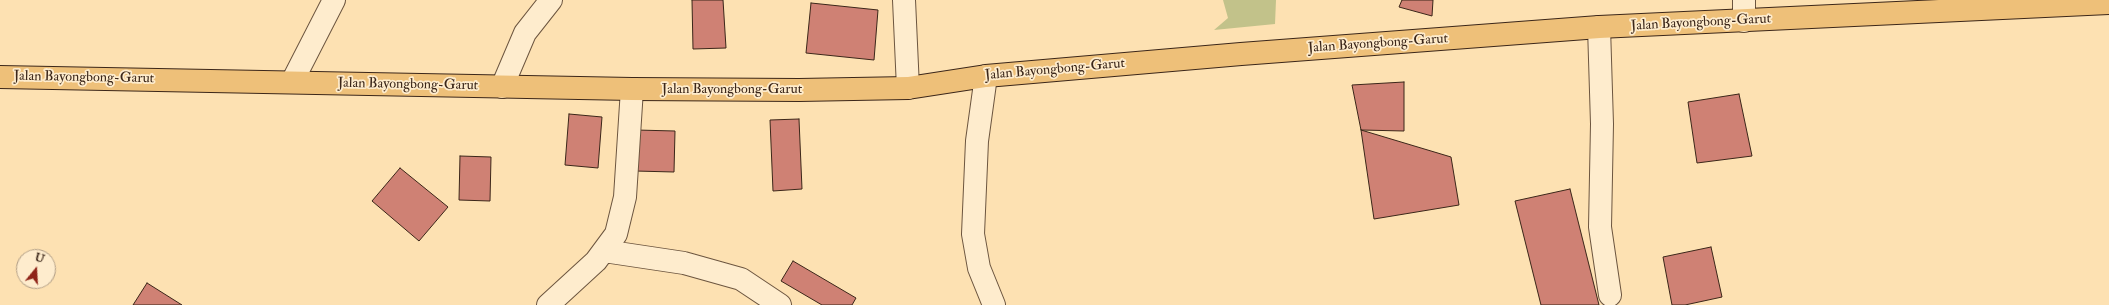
<!DOCTYPE html>
<style>
body{margin:0}
#map{position:relative;width:2109px;height:305px;overflow:hidden;background:#fde1b2;font-family:"IM FELL Double Pica",serif}
canvas{display:block}
.north{position:absolute;left:16px;top:249px;width:40px;height:40px;box-sizing:border-box;background:#feeccd;border:1px solid #b09d85;border-radius:50%;rotate:18deg;font-size:11px;font-weight:700;line-height:16px;text-align:center;color:#3b2619}
.north::after{content:'';display:block;margin:auto;width:14px;height:18px;background:#8f2418;clip-path:polygon(50% 0,100% 100%,50% 72%,0 100%)}
</style>
<div id="map">
<canvas width="2109" height="305"></canvas>
<div class="north">U</div>
</div>
<script>
const c = document.querySelector('canvas').getContext('2d');
c.lineJoin = 'round';
function fill(path, color) { c.fillStyle = color; c.fill(path, 'evenodd'); }
const shape = rows => new Path2D(rows.map(r => 'M' + r).join(''));
function strokePath(path, color, width, dash) { c.strokeStyle = color; c.lineWidth = width; c.lineCap = dash ? 'butt' : 'round'; c.setLineDash(dash || []); c.stroke(path); }
function label(font, color, halo, rows, align = 'center') {
  c.font = font + ' "IM FELL Double Pica",serif'; c.lineWidth = 3.5; c.setLineDash([]); c.textBaseline = 'middle'; c.strokeStyle = halo; c.fillStyle = color; for (const [text, x, y, turn = 0] of rows) {
    c.save(); c.translate(x, y); c.rotate((+turn || 0) * Math.PI / 180); c.textAlign = isNaN(turn) ? turn : align; if (halo) c.strokeText(text, 0, 0); c.fillText(text, 0, 0); c.restore();
  }
}
const green = shape([
 [1223,0,1276,0,1275,24,1214,30,1228,18]
]);
const building = shape([
 [692,0,723,0,726,48,693,49,692,0],
 [1402,0,1433,0,1432,16,1399,7,1402,0],
 [811,3,878,10,874,60,806,53,811,3],
 [1404,82,1404,131,1361,130,1352,85,1404,82],
 [1739,94,1752,156,1697,163,1688,102,1739,94],
 [569,114,602,117,598,168,565,165,569,114],
 [799,119,802,189,773,191,770,120,799,119],
 [636,130,675,131,674,172,635,171,636,130],
 [1361,130,1451,157,1459,205,1374,219,1361,130],
 [460,156,491,157,490,201,459,200,460,156],
 [400,168,448,207,419,241,372,201,400,168],
 [1570,189,1599,305,1541,305,1515,201,1570,189],
 [1711,247,1722,297,1685,305,1672,305,1663,257,1711,247],
 [793,261,856,298,852,305,822,305,781,281,793,261],
 [147,283,182,305,133,305,147,283]
]);
const minor = shape([
 [904,0,908,88],
 [1744,0,1744,21],
 [1599,27,1602,124,1600,227,1610,295],
 [986,76,977,141,973,234,979,268,994,305],
 [292,82,334,0],
 [502,87,525,33,551,0],
 [604,251,684,263,741,279,780,305],
 [548,305,596,261,616,234,625,197,632,89]
]);
const primary = shape([
 [0,77,632,89,799,90,908,88,986,76,1241,54,1599,27,2109,3]
]);
const streetNames = [
 ["Jalan Bayongbong-Garut",1701,23,-3],
 ["Jalan Bayongbong-Garut",1378,44,-4],
 ["Jalan Bayongbong-Garut",1055,70,-5],
 ["Jalan Bayongbong-Garut",84,78,1],
 ["Jalan Bayongbong-Garut",408,85,1],
 ["Jalan Bayongbong-Garut",732,90]
];
fill(green, '#c2c28a');
fill(building, '#cf8174');
strokePath(building, '#3b2619', 1);
strokePath(minor, '#6c553f', 24);
strokePath(primary, '#3b2619', 24);
strokePath(minor, '#feeccd', 22);
strokePath(primary, '#eec079', 22);
label('14px', '#3b2619', '#feeccd', streetNames);
</script>
